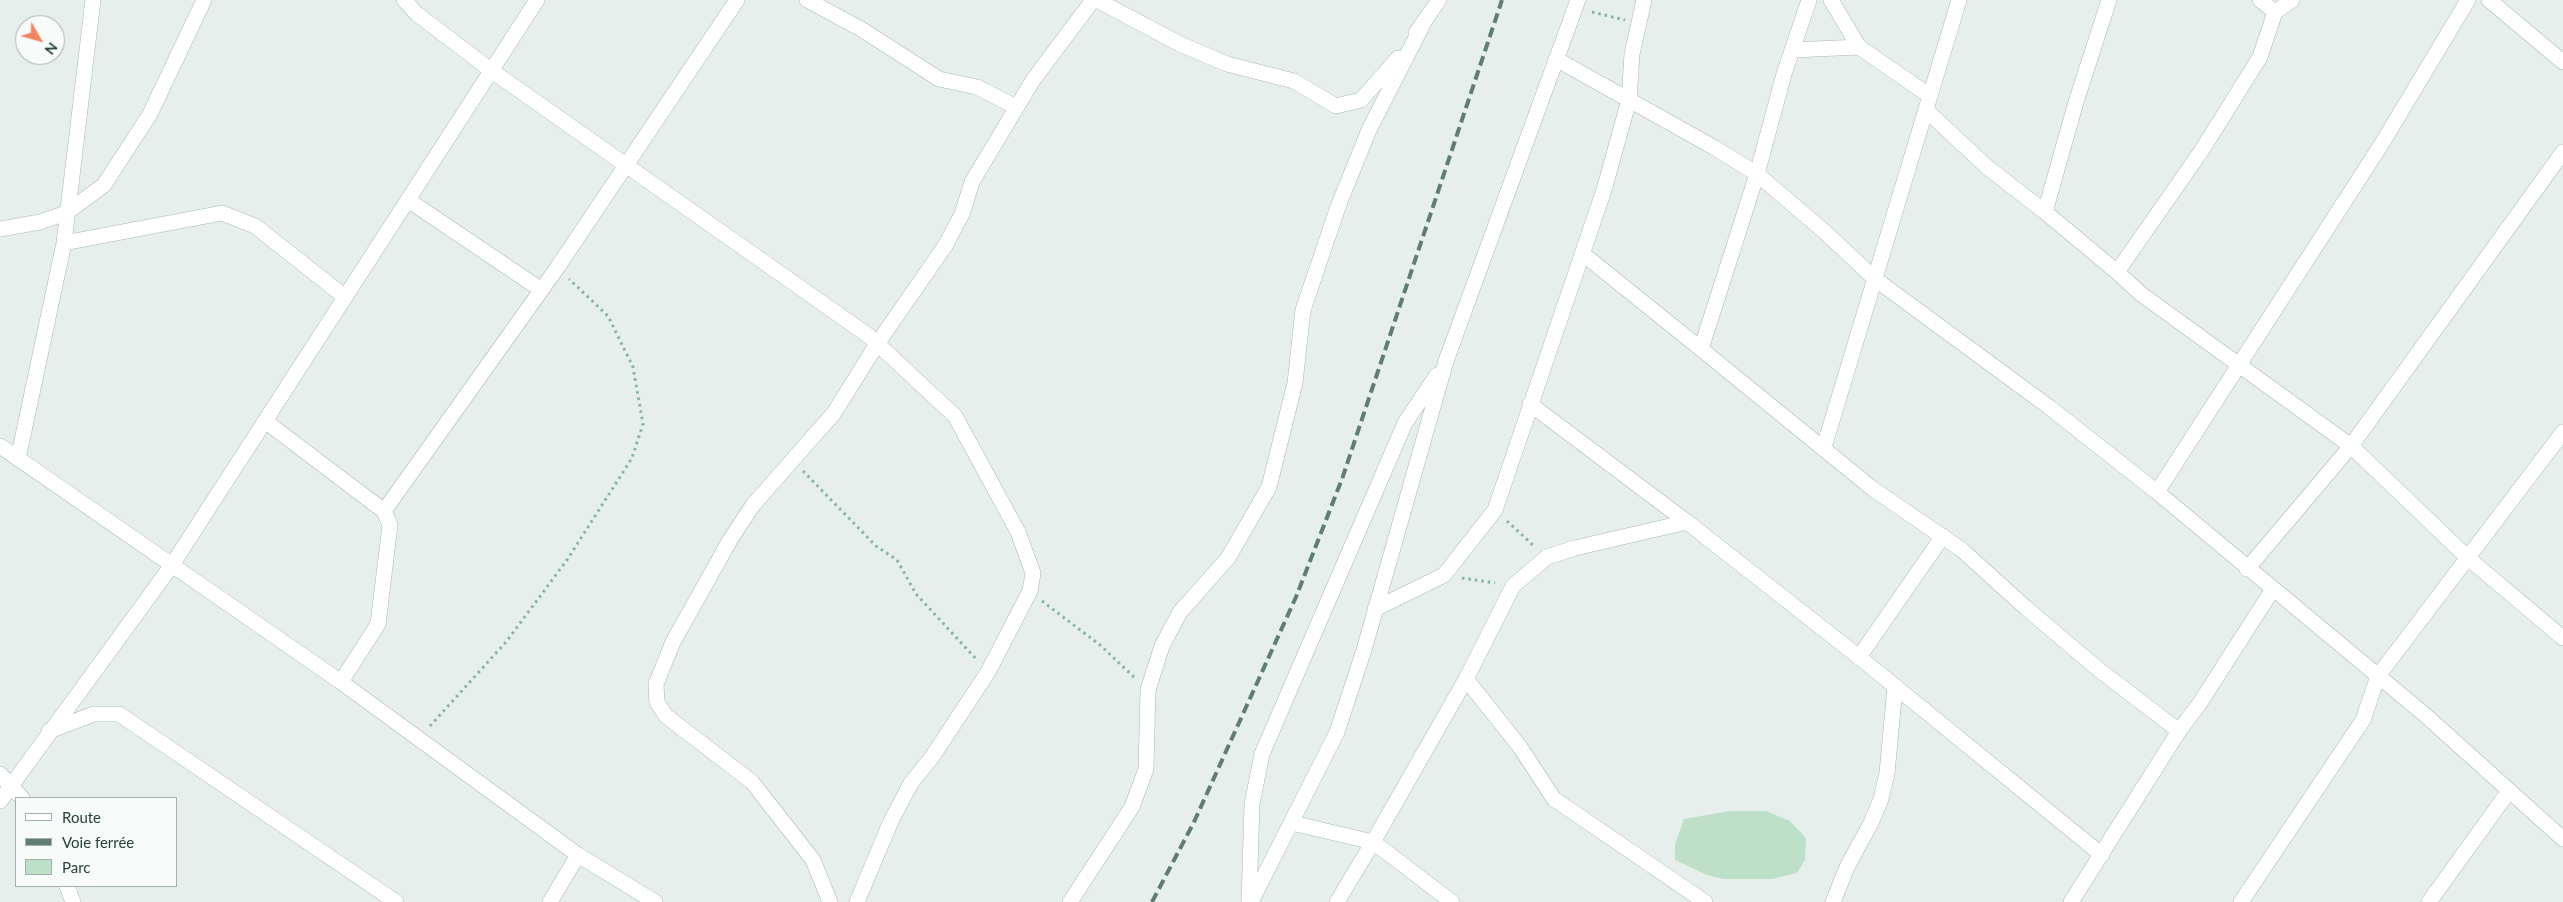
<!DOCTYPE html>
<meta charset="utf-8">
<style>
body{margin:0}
#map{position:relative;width:2563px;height:902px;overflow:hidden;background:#e6efeb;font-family:Lato,sans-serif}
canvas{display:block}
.legend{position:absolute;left:15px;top:797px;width:162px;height:90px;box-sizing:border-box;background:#f7fbf9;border:1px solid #a3b1ad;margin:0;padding:6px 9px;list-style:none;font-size:15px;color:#24423a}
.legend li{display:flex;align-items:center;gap:10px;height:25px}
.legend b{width:25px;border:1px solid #a3b1ad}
.north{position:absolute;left:15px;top:15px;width:50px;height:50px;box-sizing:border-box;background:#f7fbf9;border:1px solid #a3b1ad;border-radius:50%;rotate:128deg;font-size:14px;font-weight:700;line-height:20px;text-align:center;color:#24423a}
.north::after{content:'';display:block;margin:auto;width:18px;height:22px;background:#f4845f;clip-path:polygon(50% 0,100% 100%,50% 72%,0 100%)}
</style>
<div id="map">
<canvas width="2563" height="902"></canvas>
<ul class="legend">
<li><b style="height:6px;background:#fff"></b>Route</li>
<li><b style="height:6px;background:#5f7d75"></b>Voie ferrée</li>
<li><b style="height:14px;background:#bfe0c8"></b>Parc</li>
</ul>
<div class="north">N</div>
</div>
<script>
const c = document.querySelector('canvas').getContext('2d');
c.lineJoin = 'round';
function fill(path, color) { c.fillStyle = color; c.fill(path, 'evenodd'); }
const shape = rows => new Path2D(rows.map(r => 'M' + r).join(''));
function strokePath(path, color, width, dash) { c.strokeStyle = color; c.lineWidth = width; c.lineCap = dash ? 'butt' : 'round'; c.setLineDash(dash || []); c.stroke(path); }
const green = shape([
 [1730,811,1766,811,1790,821,1806,838,1805,860,1797,873,1772,879,1723,879,1707,875,1675,860,1675,845,1684,819]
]);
const path = shape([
 [1592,12,1625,20],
 [803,471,876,546,897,560,916,594,977,660],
 [1507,521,1535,547],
 [1462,578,1495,583],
 [1042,601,1100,645,1135,678],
 [430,726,506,642,567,560,632,458,643,424,633,367,608,316,569,279]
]);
const street = shape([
 [404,0,417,14,492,71,869,336,955,416,1018,532,1033,573,1030,591,988,672,932,757,911,783,891,821,857,902],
 [807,0,861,29,939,79,977,87,1016,107],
 [1097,0,1180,44,1227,64,1294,81,1336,106,1361,100,1398,58],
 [1831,0,1859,47],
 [2109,0,2076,102,2045,212,2117,272,2202,150,2260,57,2275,12,2292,0],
 [2260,0,2275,12],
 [2489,0,2563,62],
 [1416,33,1439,0],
 [1793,50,1859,47,1930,96],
 [1556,59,1715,148,1757,174,1825,232,1875,279,2049,407,2157,492,2424,714,2563,839],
 [1926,110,1987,167,2045,212],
 [2563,152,2351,446,2468,558,2563,638],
 [408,200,540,289],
 [0,229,40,222,66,213,104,185,150,114,204,0],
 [64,243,222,213,255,226,345,297],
 [1583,254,1701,349,1757,174,1784,74,1809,0],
 [2117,272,2141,294,2351,446,2247,569],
 [1701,349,1873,489,1962,550,2026,608,2098,669,2179,731,2200,703,2273,589],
 [1530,404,1687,522,1575,548,1547,557,1513,586,1466,679,1520,747,1554,799,1705,902],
 [265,421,384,511,390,525,378,624,341,682],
 [0,446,341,682,578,855,655,902],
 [1824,447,1959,0],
 [18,459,64,243,93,0],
 [2157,492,2381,145,2468,0],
 [384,511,557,268,737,0],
 [1687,522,1859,657,2102,855],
 [1375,609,1444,575,1495,510,1604,190,1629,100,1632,54,1644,0],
 [1859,657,1943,536],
 [49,731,94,714,119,714,396,902],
 [0,774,22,798],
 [0,801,172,565,537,0],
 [1292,823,1373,842,1337,902],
 [67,886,73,902],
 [550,902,578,855],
 [830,902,813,860,752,782,666,716,657,702,656,684,673,642,730,540,753,505,834,413,877,344,945,246,962,214,972,182,1033,80,1093,0],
 [1070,902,1132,807,1146,769,1148,690,1162,646,1180,612,1228,558,1269,487,1295,383,1303,310,1339,204,1369,130,1422,26],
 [1249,902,1252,804,1262,754,1405,423,1437,375],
 [1251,902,1337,732,1364,650,1446,361,1578,0],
 [1452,902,1373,842,1466,679],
 [1833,902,1847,867,1871,823,1881,799,1887,773,1895,687],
 [2071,902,2179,731],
 [2241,902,2363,720,2378,676,2563,432],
 [2429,902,2509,791]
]);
const rail = shape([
 [1152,902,1194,822,1296,597,1342,479,1502,0]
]);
fill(green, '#bfe0c8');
strokePath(street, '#a8b8b2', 16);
strokePath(path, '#86b3a5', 3, [2.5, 4]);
strokePath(street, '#fff', 15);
strokePath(rail, '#5f7d75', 4, [10, 5]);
</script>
